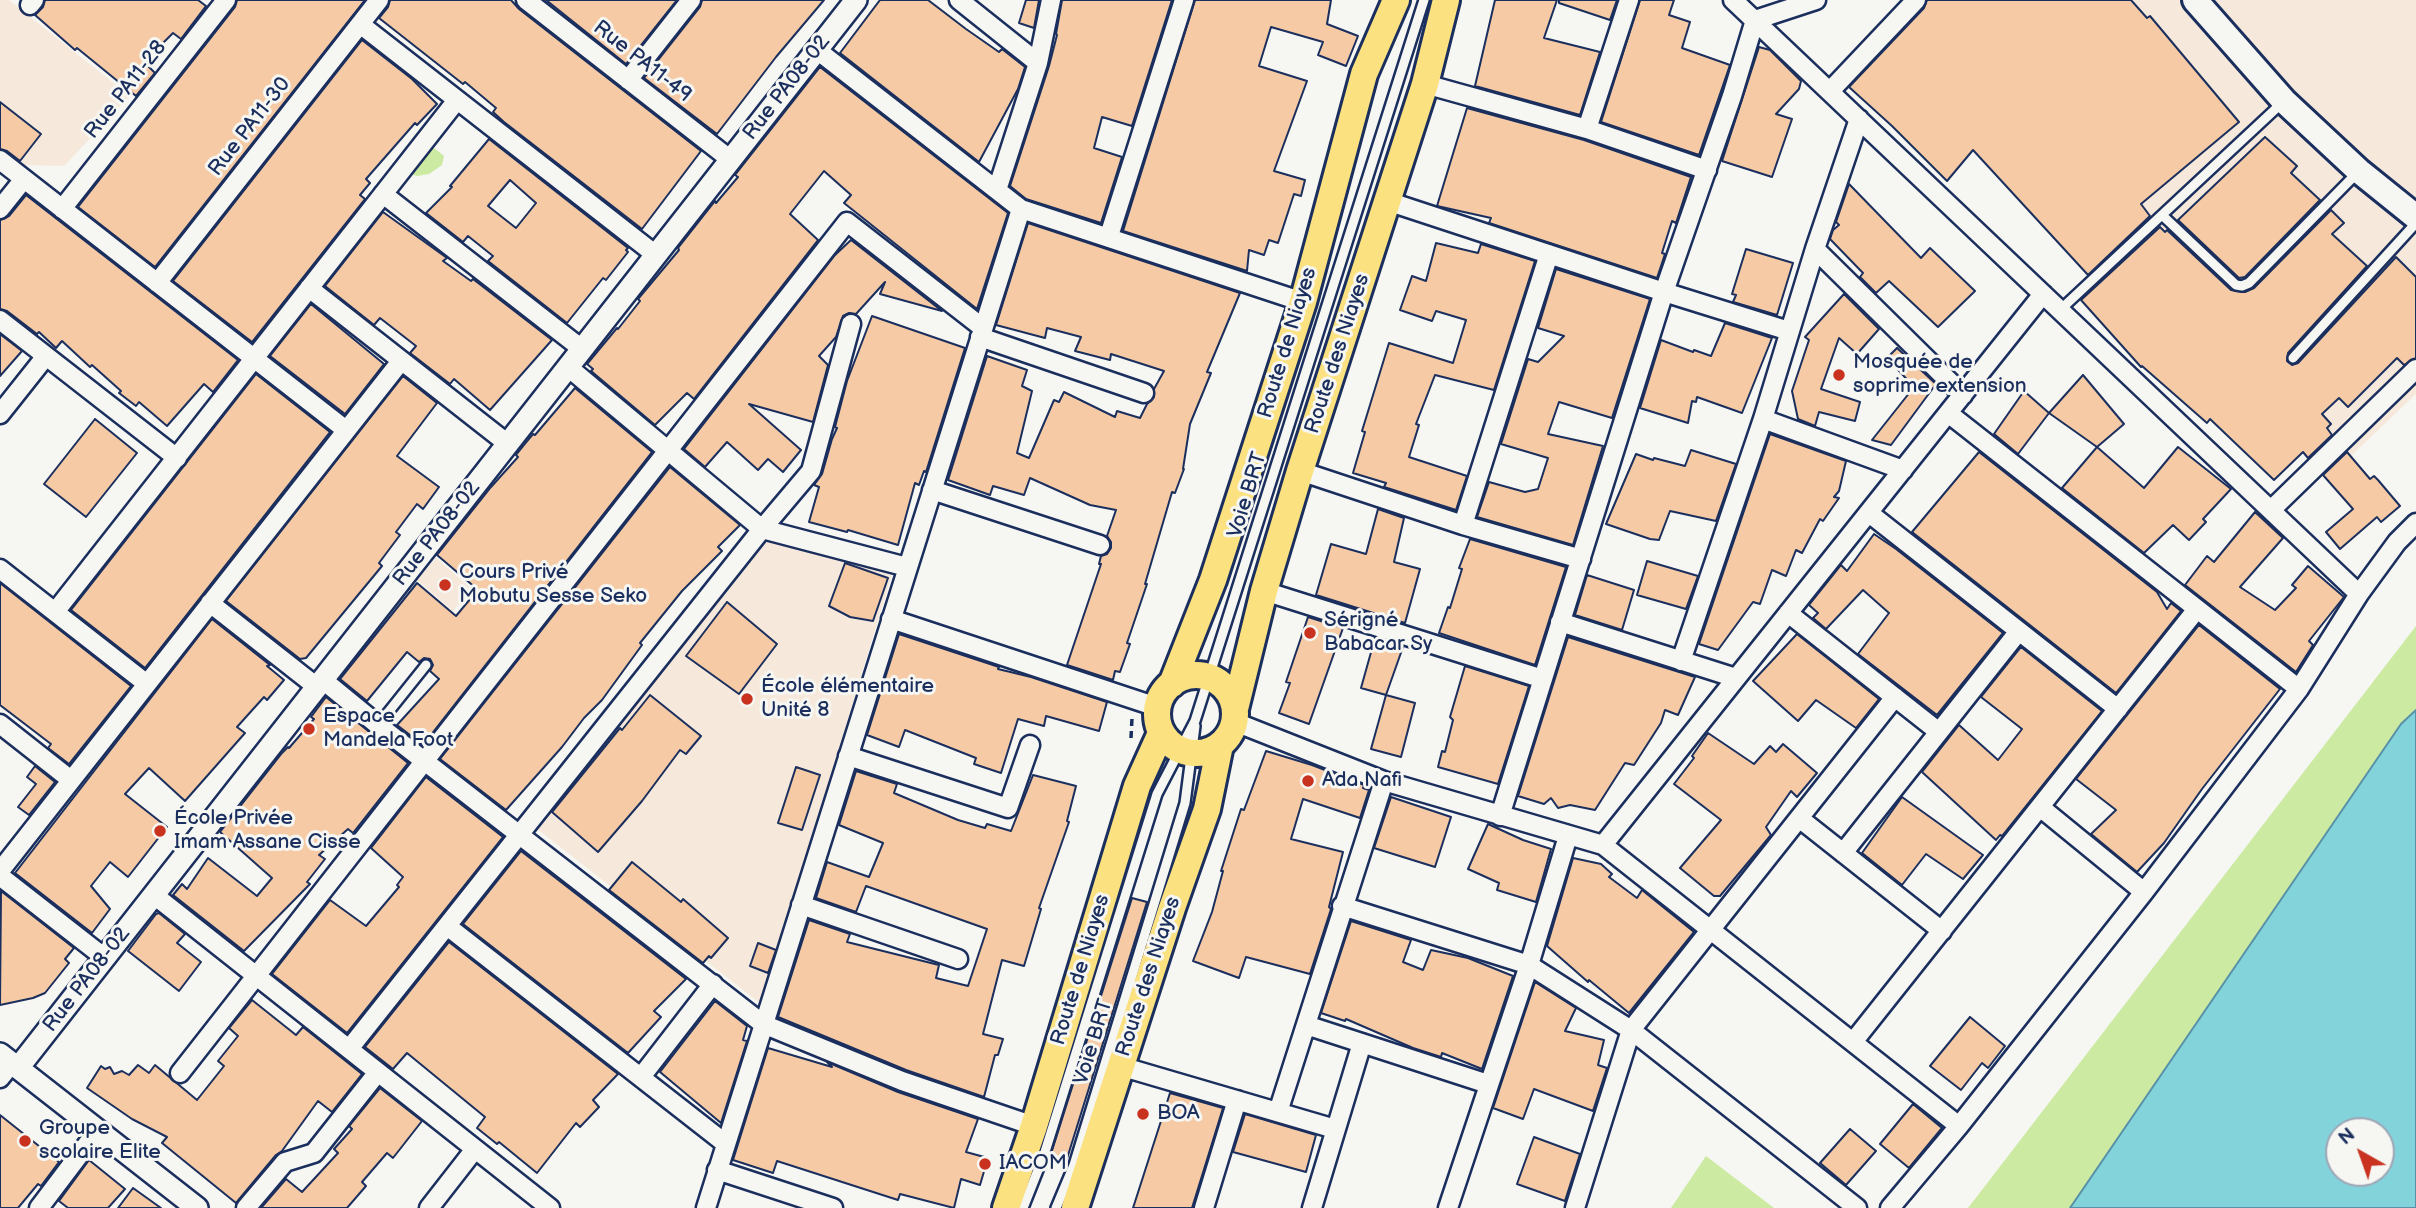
<!DOCTYPE html>
<meta charset="utf-8">
<style>
body{margin:0}
#map{position:relative;width:2416px;height:1208px;overflow:hidden;background:#f6f6f2;font-family:"Balsamiq Sans",sans-serif}
canvas{display:block}
.north{position:absolute;left:2325px;top:1117px;width:70px;height:70px;box-sizing:border-box;background:#f6f6f2;border:2px solid #9ea6b7;border-radius:50%;rotate:320deg;font-size:19px;font-weight:700;line-height:28px;text-align:center;color:#1b2f5e}
.north::after{content:'';display:block;margin:auto;width:24px;height:32px;background:#c8321e;clip-path:polygon(50% 0,100% 100%,50% 72%,0 100%)}
</style>
<div id="map">
<canvas width="2416" height="1208"></canvas>
<div class="north">N</div>
</div>
<script>
const c = document.querySelector('canvas').getContext('2d');
c.lineJoin = 'round';
function fill(path, color) { c.fillStyle = color; c.fill(path, 'evenodd'); }
const shape = rows => new Path2D(rows.map(r => 'M' + r).join(''));
function strokePath(path, color, width, dash) { c.strokeStyle = color; c.lineWidth = width; c.lineCap = dash ? 'butt' : 'round'; c.setLineDash(dash || []); c.stroke(path); }
function label(font, color, halo, rows, align = 'center') {
  c.font = font + ' "Balsamiq Sans",sans-serif'; c.lineWidth = 6; c.setLineDash([]); c.textBaseline = 'middle'; c.strokeStyle = halo; c.fillStyle = color; for (const [text, x, y, turn = 0] of rows) {
    c.save(); c.translate(x, y); c.rotate((+turn || 0) * Math.PI / 180); c.textAlign = isNaN(turn) ? turn : align; if (halo) c.strokeText(text, 0, 0); c.fillText(text, 0, 0); c.restore();
  }
}
const built = shape([
 [0,0,9,0,130,96,64,166,20,165,0,149],
 [1939,0,2416,0,2416,394,2332,474,1892,43],
 [768,540,893,571,761,1004,536,828],
 [436,558,472,589,453,611,417,580]
]);
const green = shape([
 [429,144,444,156,442,165,429,174,417,176,406,173],
 [2416,626,2416,710,2401,724,2070,1208,1968,1208],
 [1706,1156,1774,1208,1671,1208]
]);
const water = shape([
 [2416,710,2416,1208,2070,1208,2401,724,2416,710],
 [2339,1131,2381,1131,2381,1173,2339,1173,2339,1131]
]);
const building = shape([
 [45,0,198,0,206,6,181,39,173,33,144,62,155,73,136,96,77,48,75,50,35,15,43,7,45,0],
 [237,0,365,0,155,267,78,207,235,7,237,0],
 [390,0,511,0,519,9,701,151,642,229,504,122,493,112,496,108,465,82,463,84,379,18,388,7,390,0],
 [546,0,677,0,626,64,546,0],
 [702,0,824,0,776,57,717,134,644,78,700,7,702,0],
 [880,0,928,0,966,29,999,52,1002,49,1025,67,1018,89,979,162,840,53,880,0],
 [1026,0,1039,0,1034,28,1019,23,1026,0],
 [1062,0,1172,0,1132,126,1102,117,1094,148,1122,157,1101,223,1026,199,1010,186,1049,66,1057,35,1056,34,1062,0],
 [1195,0,1331,0,1327,24,1358,36,1346,66,1318,55,1323,42,1271,27,1259,66,1307,81,1274,171,1305,180,1301,196,1294,194,1278,243,1269,240,1264,255,1249,250,1247,271,1123,231,1195,0],
 [1495,0,1557,0,1544,38,1600,52,1580,115,1475,86,1495,0],
 [1559,0,1617,0,1610,20,1559,3,1559,0],
 [1640,0,1674,0,1669,15,1690,22,1682,48,1730,65,1699,155,1601,122,1640,0],
 [1927,0,2131,0,2147,18,2150,16,2239,122,2141,204,2150,216,2088,275,1973,150,1947,181,1892,126,1849,87,1924,8,1927,0],
 [362,40,412,79,437,104,417,125,415,123,366,179,370,183,360,195,365,199,252,342,173,281,362,40],
 [1759,47,1770,50,1801,81,1799,89,1776,114,1792,119,1772,177,1722,161,1759,47],
 [820,67,1008,213,977,309,844,203,851,195,824,171,790,214,818,240,694,399,687,393,655,425,591,371,593,369,587,364,617,328,618,329,640,301,638,299,679,250,678,248,715,201,716,203,738,177,735,175,820,67],
 [0,102,41,134,20,161,7,151,0,149,0,102],
 [1467,108,1584,140,1691,177,1676,223,1672,221,1662,253,1665,254,1657,278,1489,223,1491,218,1437,206,1467,108],
 [2265,137,2297,166,2291,173,2320,200,2245,277,2239,278,2178,220,2265,137],
 [489,139,628,248,626,250,628,252,606,280,603,278,567,323,488,261,493,256,468,236,463,242,426,213,452,187,450,186,489,139],
 [510,180,536,203,516,228,488,206,510,180],
 [1849,184,1921,258,1930,248,1975,291,1938,327,1889,281,1876,293,1860,277,1863,273,1830,239,1833,230,1839,225,1836,222,1849,184],
 [26,195,238,360,213,392,204,384,167,426,139,402,136,406,119,393,121,391,92,365,90,367,62,341,56,348,39,332,37,334,7,311,0,309,0,220,9,216,26,195],
 [2331,210,2344,223,2332,234,2367,266,2288,353,2287,361,2292,365,2298,363,2396,257,2416,277,2416,358,2404,365,2397,358,2348,407,2339,398,2322,414,2331,424,2327,428,2332,435,2308,458,2303,452,2274,480,2210,419,2207,423,2142,366,2141,367,2081,300,2160,227,2165,232,2167,230,2231,290,2245,292,2254,288,2331,210],
 [383,212,447,258,443,261,471,281,473,279,552,340,490,410,454,379,450,384,410,353,416,346,380,318,374,325,325,286,383,212],
 [1028,223,1240,293,1207,372,1211,373,1190,424,1183,469,1184,469,1175,493,1172,492,1145,584,1147,584,1127,643,1130,644,1120,672,1115,671,1113,680,1067,665,1101,564,1099,564,1101,556,1107,554,1111,548,1111,542,1107,536,1116,510,1090,505,1030,478,1024,495,993,486,990,495,948,480,987,356,1027,370,1022,386,1032,391,1017,453,1029,458,1054,400,1059,402,1064,392,1115,417,1117,411,1140,418,1147,404,1154,397,1154,389,1164,371,1111,354,1110,360,1075,351,1081,337,1047,328,1045,338,996,325,1028,223],
 [851,240,942,311,880,294,885,282,856,314,849,313,843,316,836,337,819,356,828,365,813,422,749,404,801,450,783,472,768,459,758,470,727,442,705,467,684,449,835,255,851,240],
 [1436,243,1478,253,1481,244,1535,261,1494,390,1435,375,1416,424,1419,425,1409,457,1467,476,1456,510,1384,487,1386,483,1353,473,1365,432,1362,431,1389,343,1453,363,1466,320,1436,311,1432,321,1400,310,1412,276,1426,281,1436,243],
 [1746,249,1793,263,1777,315,1733,302,1736,295,1732,294,1746,249],
 [1556,269,1650,299,1612,418,1559,402,1548,434,1603,446,1573,545,1477,517,1489,482,1525,492,1538,489,1548,458,1501,444,1528,359,1538,362,1564,336,1538,328,1556,269],
 [1844,294,1879,329,1857,354,1839,338,1821,389,1860,402,1855,421,1819,412,1815,426,1798,419,1792,391,1809,340,1805,337,1844,294],
 [311,304,384,364,345,414,270,356,311,304],
 [872,316,965,348,926,472,924,471,919,485,915,483,898,545,848,530,847,532,809,522,819,487,814,485,822,474,832,439,837,428,835,427,847,381,872,316],
 [1725,323,1772,338,1742,413,1697,397,1696,402,1692,401,1688,423,1640,408,1661,340,1693,352,1694,350,1711,356,1725,323],
 [0,334,22,351,0,376,0,334],
 [1897,348,1936,384,1891,445,1872,440,1914,387,1887,358,1897,348],
 [256,374,330,432,145,668,71,610,256,374],
 [2083,375,2124,424,2097,447,2049,413,2083,375],
 [403,376,437,403,397,456,439,487,423,509,417,504,396,532,400,535,379,563,382,566,306,658,300,659,226,601,403,376],
 [575,388,652,452,423,745,397,725,439,679,430,671,433,665,430,659,424,658,419,662,407,652,367,701,340,679,417,583,456,616,476,592,477,589,437,555,491,487,518,457,516,455,524,445,533,434,535,435,575,388],
 [2024,391,2049,413,2018,454,1994,434,2024,391],
 [95,419,137,453,86,517,44,484,95,419],
 [1770,434,1846,461,1839,491,1834,497,1839,498,1823,521,1820,519,1802,553,1796,550,1786,576,1772,570,1760,604,1753,602,1718,650,1699,644,1770,434],
 [2097,447,2144,488,2178,447,2231,489,2203,519,2206,522,2189,540,2173,525,2144,553,2062,488,2097,447],
 [1691,450,1736,464,1716,521,1670,511,1659,540,1650,539,1606,524,1636,454,1653,460,1654,458,1685,466,1691,450],
 [1979,452,2157,592,2167,609,2171,603,2181,611,2116,693,1912,532,1979,452],
 [2347,452,2370,479,2374,476,2378,480,2400,506,2381,522,2377,517,2340,549,2326,532,2353,509,2323,475,2347,452],
 [670,467,740,525,718,547,722,551,682,591,640,643,642,645,602,700,584,718,562,747,506,810,440,759,670,467],
 [1378,509,1404,518,1394,562,1420,569,1405,623,1316,595,1331,544,1366,554,1378,509],
 [2255,512,2283,538,2240,587,2275,610,2296,588,2292,585,2308,566,2344,597,2309,641,2313,645,2296,672,2185,585,2207,556,2214,562,2255,512],
 [1874,534,1896,549,2003,633,1937,715,1858,654,1889,613,1863,590,1826,629,1813,618,1818,613,1809,605,1841,565,1847,571,1874,534],
 [1470,539,1566,567,1535,665,1439,633,1448,607,1450,608,1462,569,1459,568,1470,539],
 [1647,561,1698,576,1686,609,1637,595,1647,561],
 [845,563,888,578,873,621,850,617,829,606,845,563],
 [1587,575,1634,590,1622,630,1575,615,1587,575],
 [0,583,131,686,69,764,48,748,51,744,0,705,0,583],
 [727,602,777,644,739,694,686,656,727,602],
 [1308,617,1343,628,1309,724,1279,713,1290,683,1286,682,1308,617],
 [212,619,270,665,267,666,284,680,267,700,264,697,237,727,245,733,185,801,149,768,125,794,167,827,128,877,110,862,91,886,110,909,92,933,15,873,212,619],
 [2199,625,2280,689,2202,789,2164,843,2137,872,2091,834,2116,810,2076,779,2199,625],
 [899,634,999,667,998,669,1031,677,1107,702,1099,731,1046,716,1044,726,1018,719,1001,773,974,764,976,758,905,730,899,747,867,735,899,634],
 [1797,634,1879,699,1856,728,1816,700,1798,721,1753,681,1797,634],
 [1568,637,1695,677,1678,715,1665,710,1661,723,1634,765,1625,763,1595,810,1570,805,1558,808,1551,798,1544,804,1518,796,1568,637],
 [1375,638,1403,647,1386,695,1415,703,1401,757,1371,749,1386,695,1361,688,1375,638],
 [2021,647,2102,711,2002,836,2000,835,1996,840,1922,772,1959,725,1998,760,2022,729,1981,697,2021,647],
 [1465,666,1529,686,1498,784,1438,767,1442,751,1445,752,1453,720,1450,717,1465,666],
 [650,695,701,736,686,754,680,750,642,801,598,852,552,812,620,728,622,730,650,695],
 [326,697,408,763,353,833,348,829,319,855,325,859,307,882,310,884,244,951,173,895,182,884,187,889,208,858,257,896,272,878,220,832,282,753,288,747,289,748,314,719,311,717,326,697],
 [1708,733,1754,764,1770,746,1776,752,1783,744,1817,773,1797,797,1791,791,1766,827,1771,835,1720,896,1714,896,1680,868,1721,820,1674,784,1694,758,1692,756,1708,733],
 [1266,751,1312,765,1364,785,1363,788,1369,790,1360,818,1303,799,1291,839,1343,852,1329,907,1331,909,1310,974,1246,957,1239,978,1193,961,1212,912,1223,871,1221,871,1241,809,1244,810,1266,751],
 [35,766,55,782,29,815,18,807,36,784,27,777,35,766],
 [796,767,820,775,802,830,778,823,796,767],
 [856,771,897,784,894,793,958,820,985,828,987,824,1011,831,1033,775,1076,786,1067,821,1069,822,1039,908,1041,909,1024,966,1002,960,983,1034,1003,1039,998,1055,995,1055,984,1097,906,1070,778,1017,809,920,850,934,847,942,939,965,936,978,968,986,987,929,866,886,856,912,816,898,827,862,869,877,883,843,839,825,856,771],
 [426,777,503,837,347,1033,272,974,330,900,366,926,399,887,397,885,403,877,371,848,426,777],
 [1391,797,1451,817,1435,867,1374,848,1391,797],
 [1902,797,1983,855,1963,879,1926,854,1902,885,1862,853,1902,797],
 [1488,824,1523,840,1551,849,1536,902,1497,890,1499,883,1468,869,1488,824],
 [521,851,686,979,654,1011,661,1017,628,1053,463,924,521,851],
 [1573,858,1601,864,1612,874,1609,877,1637,898,1642,890,1694,932,1629,1013,1589,980,1588,982,1547,946,1573,858],
 [632,862,681,902,683,899,728,938,711,958,709,956,703,963,609,890,632,862],
 [1,891,74,948,65,959,69,963,45,993,33,998,0,1005,1,891],
 [1132,898,1147,902,1065,1165,1049,1160,1132,898],
 [159,913,185,934,177,943,201,962,179,991,128,951,156,914,159,913],
 [1351,921,1411,940,1403,962,1423,970,1431,950,1468,958,1513,976,1482,1069,1442,1053,1441,1057,1413,1048,1346,1019,1345,1021,1321,1013,1351,921],
 [449,942,618,1074,593,1100,599,1107,580,1127,576,1123,537,1173,499,1142,497,1144,477,1128,485,1117,407,1053,393,1069,365,1047,449,942],
 [758,943,776,950,768,973,750,966,758,943],
 [1535,982,1576,1008,1565,1031,1604,1040,1598,1065,1607,1068,1593,1111,1534,1089,1523,1119,1493,1108,1535,982],
 [252,1000,296,1035,303,1027,362,1074,332,1112,318,1101,282,1151,276,1155,236,1203,162,1143,167,1137,132,1119,87,1088,101,1066,105,1069,110,1067,114,1074,122,1071,129,1075,138,1065,149,1073,155,1065,197,1100,224,1066,218,1061,238,1036,229,1028,252,1000],
 [715,1001,747,1026,743,1040,747,1041,721,1123,660,1072,715,1001],
 [1970,1017,2005,1046,1988,1068,1982,1063,1961,1090,1930,1066,1970,1017],
 [768,1048,832,1067,827,1062,898,1092,978,1119,966,1152,988,1158,980,1185,961,1179,954,1208,900,1194,898,1200,777,1161,773,1173,733,1160,768,1048],
 [380,1088,422,1121,393,1158,387,1153,362,1182,366,1186,347,1208,261,1208,286,1179,302,1192,338,1153,334,1149,352,1129,349,1126,380,1088],
 [1170,1093,1223,1108,1192,1208,1133,1208,1170,1093],
 [1913,1104,1942,1128,1909,1168,1880,1144,1913,1104],
 [1245,1114,1316,1135,1306,1172,1233,1152,1245,1114],
 [0,1115,59,1162,41,1186,38,1184,18,1208,0,1208,0,1115],
 [1850,1129,1876,1151,1846,1185,1820,1163,1850,1129],
 [1534,1137,1580,1154,1565,1201,1517,1184,1534,1137],
 [89,1160,125,1189,108,1208,68,1208,59,1201,89,1160],
 [133,1188,161,1208,118,1208,133,1188]
]);
const path = shape([
 [1131,738,1132,718]
]);
const service = shape([
 [2162,215,2236,285,2242,286,2249,283,2358,172],
 [2060,310,2283,102],
 [2293,358,2416,223],
 [378,725,426,665],
 [1023,1208,1044,1155,1157,794,1195,721,1424,0],
 [1056,1208,1074,1165,1185,803,1195,726]
]);
const minor = shape([
 [526,0,731,160],
 [959,0,1038,63],
 [1733,0,2359,594],
 [30,5,34,0],
 [360,24,656,255],
 [817,50,1021,209,1303,302],
 [628,80,691,0],
 [1425,84,1587,129,1707,170],
 [1830,91,1916,0],
 [1587,129,1629,0],
 [0,160,346,430],
 [997,190,1038,63,1051,0],
 [383,194,582,349],
 [1387,201,1664,292,1789,331],
 [0,209,24,179],
 [62,209,226,0],
 [1109,236,1184,0],
 [1815,249,1963,395],
 [157,283,379,0],
 [309,288,508,444],
 [0,320,177,458],
 [980,337,1144,393],
 [568,367,762,529,907,567],
 [1948,413,2299,689],
 [0,414,46,356],
 [1763,419,1903,470],
 [1300,471,1463,525,1581,559],
 [932,490,1100,545],
 [2271,510,2416,369],
 [1869,513,2118,709],
 [1463,525,1549,254],
 [0,569,147,684],
 [1264,591,1543,679],
 [210,603,317,687],
 [55,612,457,100],
 [1788,613,1939,732],
 [891,619,1157,707],
 [1560,622,1736,678],
 [1681,661,1763,419,1815,249,1859,119],
 [323,680,378,725,763,1024,902,1081,1034,1126],
 [1235,722,1384,781,1603,845,1959,1126],
 [0,724,71,780],
 [848,756,1008,808,1030,745],
 [2040,807,2144,892],
 [1500,816,1664,292,1732,96,1755,20,1816,0],
 [1799,818,1942,931],
 [1603,845,2043,294],
 [1843,853,2019,631],
 [0,871,401,361],
 [0,876,105,958],
 [154,895,550,1208],
 [801,905,958,959],
 [1342,906,1529,965,1631,1030,1857,1208],
 [447,926,726,1144],
 [1306,1025,1488,1084],
 [1853,1042,2197,609],
 [349,1049,762,529,811,471,851,324],
 [1120,1066,1335,1129],
 [180,1073,847,222,983,328],
 [641,1077,713,984],
 [0,1078,12,1063],
 [1278,1112,1384,781],
 [717,1170,833,1208],
 [39,1208,98,1130],
 [246,1208,285,1162,314,1153,378,1072],
 [429,1208,475,1149],
 [706,1208,1021,209],
 [1204,1208,1237,1100],
 [1312,1208,1362,1043],
 [1448,1208,1529,965,1568,836],
 [1575,1208,1631,1030,1895,697],
 [1890,1208,1959,1126,2144,892,2299,689,2359,594,2397,542,2416,523]
]);
const tertiary = shape([
 [0,1054,197,1208],
 [18,1068,856,0]
]);
const secondary = shape([
 [2195,0,2284,101,2359,171,2416,217]
]);
const primary = shape([
 '1157 714a39 39 0 1 1 78 0a39 39 0 1 1-78 0Z',
 [1172,684,1213,580,1303,302,1364,74,1396,0],
 [1235,709,1264,591,1300,471,1425,84,1446,0],
 [1006,1208,1034,1126,1137,786,1161,733],
 [1075,1208,1172,908,1207,809,1220,745]
]);
const markers = [
 [1839,375,7,"#c8321e"],
 [445,585,7,"#c8321e"],
 [1310,633,7,"#c8321e"],
 [747,699,7,"#c8321e"],
 [309,729,7,"#c8321e"],
 [1308,781,7,"#c8321e"],
 [160,831,7,"#c8321e"],
 [1143,1114,7,"#c8321e"],
 [25,1141,7,"#c8321e"],
 [985,1164,7,"#c8321e"]
];
const streetNames = [
 ["Rue PA11-49",642,62,38],
 ["Rue PA08-02",787,88,-52],
 ["Rue PA11-28",126,90,-52],
 ["Rue PA11-30",250,127,-52],
 ["Route de Niayes",1288,343,-73],
 ["Route des Niayes",1338,354,-72],
 ["Voie BRT",1248,495,-73],
 ["Rue PA08-02",437,534,-52],
 ["Route de Niayes",1081,970,-73],
 ["Route des Niayes",1149,977,-72],
 ["Rue PA08-02",87,980,-52],
 ["Voie BRT",1094,1042,-73]
];
const poiNames = [
 ["Mosquée de",1853,363],
 ["soprime extension",1853,387],
 ["Cours Privé",459,573],
 ["Mobutu Sesse Seko",459,597],
 ["Sérigné",1324,621],
 ["Babacar Sy",1324,645],
 ["École élémentaire",761,687],
 ["Unité 8",761,711],
 ["Espace",323,717],
 ["Mandela Foot",323,741],
 ["Ada Nafi",1322,781],
 ["École Privée",174,819],
 ["Imam Assane Cisse",174,843],
 ["BOA",1157,1114],
 ["Groupe",39,1129],
 ["scolaire Elite",39,1153],
 ["IACOM",999,1164]
];
fill(built, '#f6e9db');
fill(green, '#cceaa1');
fill(water, '#82d3da');
strokePath(water, '#5991a8', 2);
fill(building, '#f5caa4');
strokePath(building, '#1b2f5e', 2);
strokePath(service, '#1b2f5e', 14);
strokePath(minor, '#1b2f5e', 23);
strokePath(tertiary, '#1b2f5e', 26);
strokePath(secondary, '#1b2f5e', 30);
strokePath(primary, '#1b2f5e', 32);
strokePath(path, '#1b2f5e', 3.5, [7, 5]);
strokePath(service, '#f6f6f2', 9);
strokePath(minor, '#f6f6f2', 18);
strokePath(tertiary, '#f6f6f2', 21);
strokePath(secondary, '#f6f6f2', 24);
strokePath(primary, '#fbe180', 26);
for (const [x, y, r, color] of markers) { const dot = new Path2D(); dot.arc(x, y, r, 0, 2 * Math.PI); c.fillStyle = color; c.fill(dot); strokePath(dot, '#f6f6f2', 2.5); }
label('21px', '#1b2f5e', '#f6f6f2', streetNames);
label('21px', '#1b2f5e', '#f6f6f2', poiNames, 'left');
</script>
